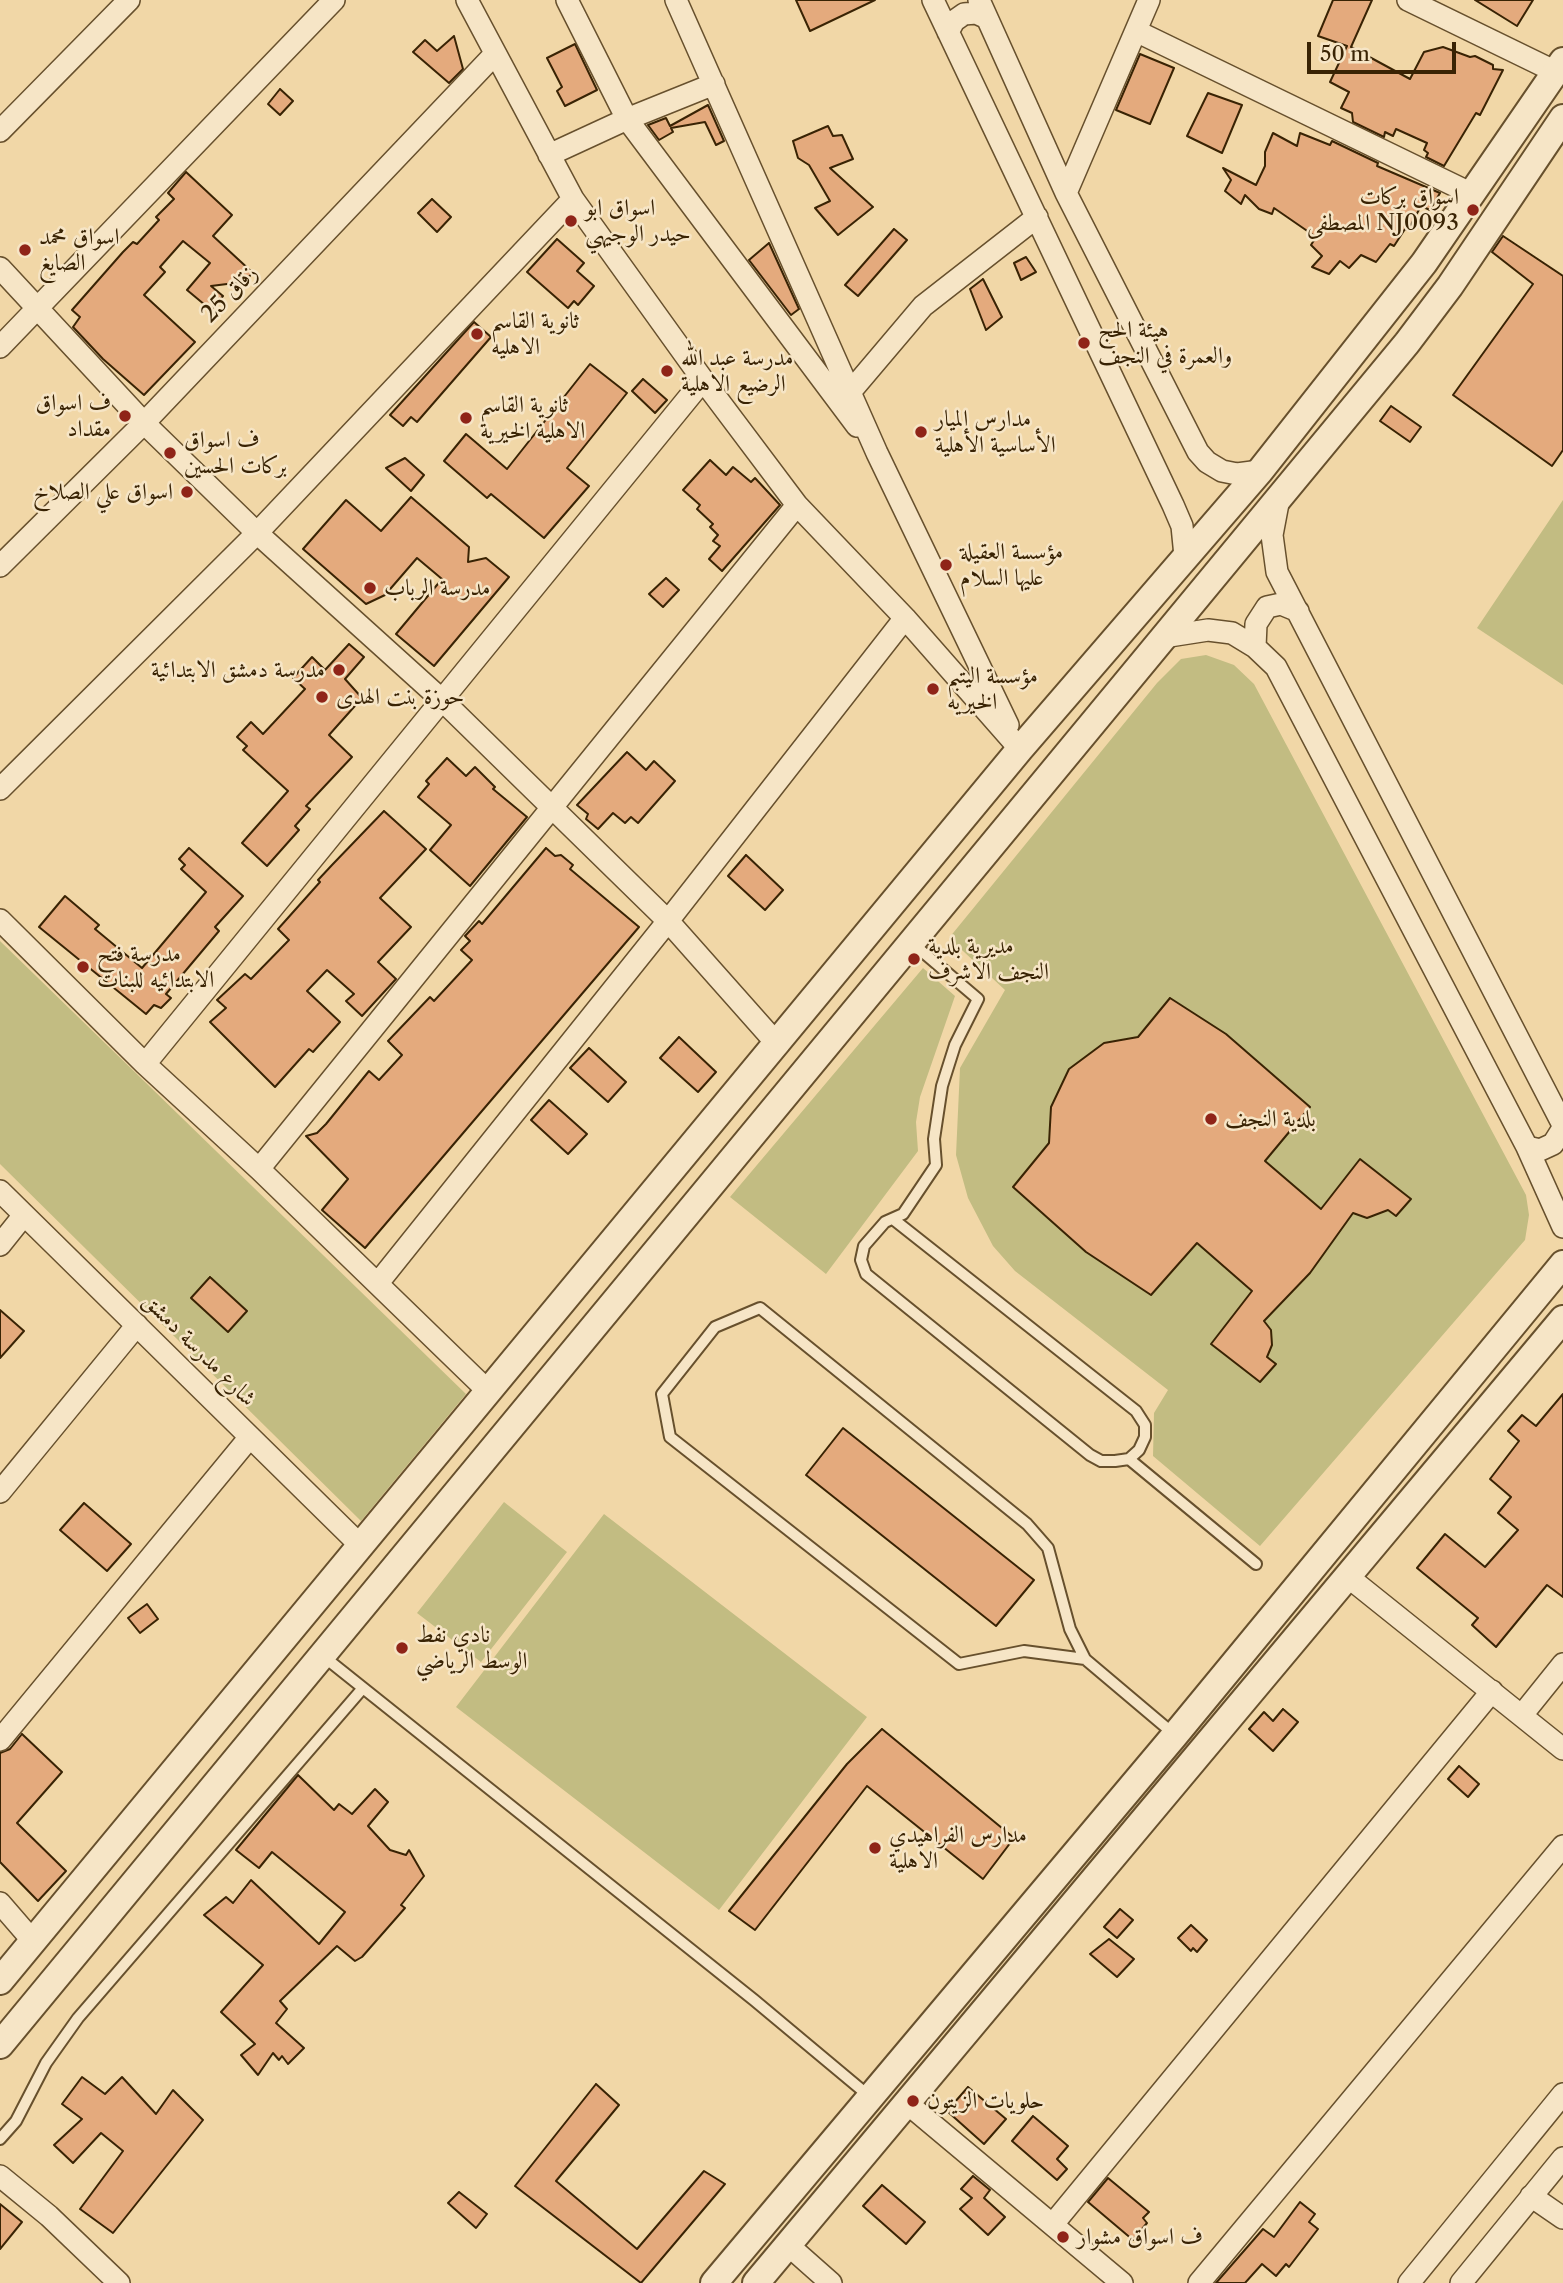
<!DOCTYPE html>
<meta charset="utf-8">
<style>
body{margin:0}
#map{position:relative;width:1563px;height:2283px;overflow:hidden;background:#f1d7a7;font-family:"Libre Caslon Text",serif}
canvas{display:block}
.scale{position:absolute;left:1307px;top:42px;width:149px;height:32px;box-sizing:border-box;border:4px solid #392304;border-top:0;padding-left:9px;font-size:21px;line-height:24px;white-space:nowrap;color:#392304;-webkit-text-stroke:5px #f6e5c6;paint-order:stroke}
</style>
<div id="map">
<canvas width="1563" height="2283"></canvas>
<div class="scale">50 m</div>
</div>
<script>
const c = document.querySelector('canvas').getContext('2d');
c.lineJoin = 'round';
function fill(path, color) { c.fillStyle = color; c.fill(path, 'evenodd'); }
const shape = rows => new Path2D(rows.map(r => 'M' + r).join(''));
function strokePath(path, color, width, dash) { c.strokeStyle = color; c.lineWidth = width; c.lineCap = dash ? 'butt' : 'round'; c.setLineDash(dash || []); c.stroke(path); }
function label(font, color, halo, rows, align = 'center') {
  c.font = font + ' "Libre Caslon Text",Amiri,serif'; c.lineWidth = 5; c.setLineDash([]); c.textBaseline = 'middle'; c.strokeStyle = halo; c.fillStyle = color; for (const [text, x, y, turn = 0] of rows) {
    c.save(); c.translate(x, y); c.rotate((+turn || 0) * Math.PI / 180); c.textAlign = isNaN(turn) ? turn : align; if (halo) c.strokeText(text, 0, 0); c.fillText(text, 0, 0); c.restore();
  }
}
const green = shape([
 [1563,500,1563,685,1477,628],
 [1206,655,1234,665,1254,684,1526,1195,1529,1215,1525,1240,1260,1546,1153,1456,1154,1413,1168,1390,1015,1271,993,1246,968,1198,956,1155,960,1068,1005,990,949,938,1157,683,1181,659],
 [0,941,466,1394,361,1521,0,1164],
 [923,968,955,996,920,1097,916,1122,918,1151,826,1274,730,1197],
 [504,1502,567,1552,481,1662,417,1613],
 [604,1514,867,1717,719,1910,456,1707]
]);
const building = shape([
 [796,0,875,0,810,31,796,0],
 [1333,0,1372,0,1351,47,1410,79,1424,52,1443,47,1470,57,1475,56,1493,65,1493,69,1503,70,1480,115,1476,113,1444,166,1426,157,1428,153,1424,150,1427,143,1396,129,1393,136,1385,132,1384,137,1353,122,1352,113,1341,108,1349,92,1330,82,1347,46,1318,36,1333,0],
 [1475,0,1533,0,1517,26,1475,0],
 [454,36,463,69,449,83,413,52,425,40,437,51,454,36],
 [575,44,597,90,565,106,557,91,562,87,547,58,575,44],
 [1140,54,1174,68,1150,124,1116,110,1140,54],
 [280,89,293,101,280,115,268,104,280,89],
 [1208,93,1242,105,1222,153,1187,136,1208,93],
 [708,105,724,141,716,145,705,122,671,128,673,132,659,140,648,125,666,118,670,126,708,105],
 [828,126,833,136,842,135,853,159,830,168,873,207,838,235,815,208,830,201,809,165,798,158,793,141,828,126],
 [1273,133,1297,146,1300,133,1330,145,1332,141,1378,163,1377,166,1440,193,1430,210,1421,206,1408,230,1405,229,1394,246,1390,244,1376,262,1361,255,1349,268,1340,261,1329,274,1312,267,1322,256,1311,245,1316,237,1274,208,1272,214,1259,209,1245,195,1241,204,1225,191,1231,180,1223,168,1256,185,1265,166,1265,152,1273,133],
 [186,172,232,215,213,236,253,273,243,282,211,286,223,296,211,310,187,290,210,263,183,241,160,267,165,272,144,295,195,342,144,395,103,359,73,327,80,317,72,310,123,252,133,242,137,244,159,220,156,217,174,199,168,193,186,172],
 [432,199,451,217,437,232,418,213,432,199],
 [894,229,907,240,858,296,845,285,894,229],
 [1503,236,1563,276,1563,450,1552,466,1453,395,1533,284,1492,252,1503,236],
 [557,239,584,263,577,271,594,286,578,305,574,301,568,308,527,272,557,239],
 [769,243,799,309,791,315,749,260,769,243],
 [1026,257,1036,272,1021,280,1014,263,1026,257],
 [983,279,1002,317,986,330,970,289,983,279],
 [474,322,491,337,417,422,411,417,403,426,390,415,474,322],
 [590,364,627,393,567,468,589,486,544,538,491,494,487,498,444,461,466,434,507,469,590,364],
 [643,379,667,400,655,413,632,391,643,379],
 [1391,406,1421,427,1410,442,1380,421,1391,406],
 [405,458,424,475,411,491,386,468,405,458],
 [710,460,726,475,733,467,751,482,755,478,780,505,722,571,709,559,720,546,713,541,718,535,710,527,713,524,697,509,700,505,683,490,710,460],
 [411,497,469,547,468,562,486,558,509,577,434,666,396,634,442,579,417,558,385,595,366,604,303,549,346,500,381,531,411,497],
 [666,578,679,590,663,607,649,594,666,578],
 [349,644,364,657,345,679,362,698,329,735,352,757,306,806,310,809,295,826,299,830,267,866,242,843,288,791,243,750,247,746,237,737,251,722,263,734,305,689,293,678,312,657,325,670,349,644],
 [627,752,646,770,654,761,675,781,638,823,631,817,625,823,613,813,598,829,586,819,588,814,577,805,627,752],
 [447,758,466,776,475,767,495,787,493,789,527,817,470,886,430,850,451,825,418,797,429,784,426,781,447,758],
 [384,811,426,849,380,898,411,927,378,962,396,979,362,1016,346,1001,354,994,327,970,307,991,340,1022,313,1052,309,1049,275,1087,210,1022,226,1008,217,1000,245,974,251,979,289,940,278,929,320,882,318,880,332,865,384,811],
 [189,848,243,896,215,927,219,931,166,994,171,998,161,1008,154,1005,146,1014,39,927,65,896,99,925,95,929,142,968,206,892,181,869,185,865,179,859,189,848],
 [546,848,555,856,561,855,573,865,570,869,639,927,365,1248,322,1210,348,1179,306,1136,317,1133,326,1124,369,1071,379,1080,402,1055,388,1041,430,997,434,1001,472,960,461,950,470,941,465,936,479,921,482,924,546,848],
 [746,855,783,890,765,910,728,876,746,855],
 [1170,998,1226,1034,1310,1107,1265,1161,1321,1209,1360,1159,1411,1199,1396,1216,1388,1210,1367,1218,1353,1213,1310,1273,1264,1321,1271,1330,1272,1345,1267,1357,1276,1364,1260,1382,1211,1344,1252,1291,1197,1243,1151,1295,1086,1252,1013,1187,1049,1143,1051,1107,1069,1069,1104,1043,1138,1037,1170,998],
 [679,1037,716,1072,698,1092,660,1058,679,1037],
 [589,1048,626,1082,608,1102,570,1068,589,1048],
 [549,1100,587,1134,568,1154,531,1120,549,1100],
 [210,1277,247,1311,228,1332,191,1298,210,1277],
 [0,1310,24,1331,0,1358,0,1310],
 [1563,1394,1563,1597,1547,1585,1496,1647,1472,1625,1478,1618,1417,1568,1445,1534,1485,1567,1518,1530,1498,1513,1511,1497,1490,1479,1519,1441,1508,1431,1522,1415,1536,1426,1563,1394],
 [843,1428,1034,1580,996,1626,806,1475,843,1428],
 [84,1503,131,1544,107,1571,60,1530,84,1503],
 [147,1604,158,1619,140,1633,128,1618,147,1604],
 [1283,1709,1298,1722,1273,1751,1249,1729,1264,1712,1273,1721,1283,1709],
 [882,1729,1014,1838,983,1879,867,1786,755,1930,729,1911,847,1764,882,1729],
 [22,1734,62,1772,17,1823,66,1871,38,1901,0,1862,0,1753,10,1749,22,1734],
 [1459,1766,1479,1784,1468,1797,1448,1779,1459,1766],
 [298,1775,334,1810,339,1804,352,1814,375,1789,388,1802,368,1826,390,1850,406,1855,409,1850,424,1876,401,1905,405,1908,362,1957,355,1961,337,1946,280,2001,287,2009,276,2023,304,2048,288,2064,282,2056,279,2060,273,2053,258,2075,241,2055,255,2044,221,2012,263,1965,204,1915,226,1897,233,1903,251,1880,319,1944,345,1912,272,1852,259,1868,236,1850,298,1775],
 [1120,1909,1133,1920,1117,1938,1104,1927,1120,1909],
 [1191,1925,1207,1940,1197,1952,1193,1948,1191,1951,1178,1938,1191,1925],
 [1109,1939,1134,1959,1117,1977,1090,1954,1109,1939],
 [82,2077,105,2094,122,2077,156,2114,173,2090,203,2120,113,2233,80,2209,123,2151,101,2133,73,2163,54,2145,82,2119,62,2104,82,2077],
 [596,2084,619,2105,556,2181,637,2249,704,2171,725,2184,641,2283,515,2186,596,2084],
 [968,2087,1006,2119,984,2144,947,2111,968,2087],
 [1033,2116,1068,2146,1057,2159,1067,2169,1057,2180,1012,2141,1033,2116],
 [973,2176,990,2190,984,2198,1005,2217,988,2235,960,2209,972,2198,961,2189,973,2176],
 [1108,2178,1149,2212,1143,2218,1147,2223,1133,2240,1088,2202,1108,2178],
 [882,2185,925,2222,906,2244,863,2206,882,2185],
 [459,2192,487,2214,476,2228,448,2203,459,2192],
 [1300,2202,1315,2214,1309,2222,1318,2229,1289,2267,1286,2264,1276,2276,1262,2264,1245,2283,1216,2283,1263,2229,1274,2237,1300,2202],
 [0,2204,22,2222,0,2249,0,2204]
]);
const service = shape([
 [893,1219,1136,1411,1145,1425,1145,1437,1139,1450,1129,1459,1115,1461,1101,1461,1090,1455,866,1274,861,1260,864,1246,885,1222,903,1214,936,1165,934,1139,942,1086,955,1045,978,999,911,942],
 [1129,1459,1256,1564],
 [323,1656,754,2000,869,2096],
 [1085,1659,1024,1651,959,1664,670,1437,662,1394,715,1327,760,1308,1027,1524,1048,1548,1070,1629,1085,1659,1175,1735],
 [0,2139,16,2121,46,2063,78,2018,363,1688]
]);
const minor = shape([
 [467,0,573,199,703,380,797,505,905,618,1020,749],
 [567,0,627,119,857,426],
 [676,0,877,453,1008,725],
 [933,0,1173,505,1182,526,1185,556],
 [979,0,1066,193,1198,452,1207,462,1222,471,1237,474,1260,471],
 [1408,0,1556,72],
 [1136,31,1470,193],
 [948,32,954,21,964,14,976,13,987,18],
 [0,131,129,0],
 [549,155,627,119,714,84],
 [1066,193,1149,0],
 [0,268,144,423,257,533,442,700,668,921,778,1045],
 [0,347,334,0],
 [851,391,923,306,1037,217],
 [1279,498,1272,535,1277,572,1563,1125],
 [0,566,144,423,494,55],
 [1163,637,1208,630,1232,633,1255,647,1276,667,1527,1147,1563,1227],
 [1255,647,1256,624,1267,607,1281,604,1298,611],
 [0,789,257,533,573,199],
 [0,920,145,1064,259,1169,489,1392],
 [145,1064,703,380],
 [1527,1147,1540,1150,1553,1144,1563,1128],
 [259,1169,797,505],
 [0,1191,361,1546],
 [0,1245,24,1215],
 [378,1283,668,921,905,618],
 [0,1492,137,1325],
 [1347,1576,1563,1749],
 [1522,1715,1563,1664],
 [0,1740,250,1437],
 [0,1903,32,1940],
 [908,2104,1122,2283],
 [0,2176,49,2216,119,2283],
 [1531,2196,1563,2218],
 [1053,2224,1492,1691],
 [788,2245,831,2283],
 [1199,2283,1563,1846],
 [1409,2283,1563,2094],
 [1461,2283,1563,2158]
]);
const tertiary = shape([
 [0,1981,1020,749,1260,471,1424,263,1563,61],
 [0,2045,1407,343,1450,286,1563,118],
 [714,2283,1175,1735,1563,1264],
 [756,2283,1563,1319]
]);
const markers = [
 [1473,210,7,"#8f2418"],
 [571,221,7,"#8f2418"],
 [25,250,7,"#8f2418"],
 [477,334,7,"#8f2418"],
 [1084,343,7,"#8f2418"],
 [667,371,7,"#8f2418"],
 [125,416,7,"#8f2418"],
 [466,418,7,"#8f2418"],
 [921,432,7,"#8f2418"],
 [170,453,7,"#8f2418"],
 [187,492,7,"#8f2418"],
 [946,565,7,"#8f2418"],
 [370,588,7,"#8f2418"],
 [339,670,7,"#8f2418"],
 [933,689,7,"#8f2418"],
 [322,697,7,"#8f2418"],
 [914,959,7,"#8f2418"],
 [83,967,7,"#8f2418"],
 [1211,1119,7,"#8f2418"],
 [402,1648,7,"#8f2418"],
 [875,1848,7,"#8f2418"],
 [913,2101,7,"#8f2418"],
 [1063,2237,7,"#8f2418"]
];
const poiNames = [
 ["اسواق بركات",1459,197,"right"],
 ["المصطفى NJ0093",1459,223,"right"],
 ["اسواق ابو",585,208],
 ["حيدر الوجيهي",585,234],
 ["اسواق محمد",39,237],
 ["الصايغ",39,263],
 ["ثانوية القاسم",491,321],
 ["الاهليه",491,347],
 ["هيئة الحج",1098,330],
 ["والعمرة في النجف",1098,356],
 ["مدرسة عبد الله",681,358],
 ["الرضيع الاهلية",681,384],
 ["ف اسواق",111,403,"right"],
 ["مقداد",111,429,"right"],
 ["ثانوية القاسم",480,405],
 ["الاهلية الخيرية",480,431],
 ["مدارس الميار",935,419],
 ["الأساسية الأهلية",935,445],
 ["ف اسواق",184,440],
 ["بركات الحسين",184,466],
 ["اسواق علي الصلاخ",173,492,"right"],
 ["مؤسسة العقيلة",960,552],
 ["عليها السلام",960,578],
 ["مدرسة الرباب",384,588],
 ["مدرسة دمشق الابتدائية",325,670,"right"],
 ["مؤسسة اليتبم",947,676],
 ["الخيريه",947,702],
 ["حوزة بنت الهدى",336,697],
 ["مديرية بلدية",928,946],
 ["النجف الاشرف",928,972],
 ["مدرسة فتح",97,954],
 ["الابتدائيه للبنات",97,980],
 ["بلدية النجف",1225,1119],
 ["نادي نفط",416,1635],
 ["الوسط الرياضي",416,1661],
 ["مدارس الفراهيدي",889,1835],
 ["الاهلية",889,1861],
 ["حلويات الزيتون",927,2101],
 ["ف اسواق مشوار",1077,2237]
];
const streetNames = [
 ["زقاق 25",230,294,-46],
 ["شارع مدرسة دمشق",199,1350,45]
];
fill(green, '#c2bc82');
fill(building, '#e4aa7d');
strokePath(building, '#392304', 2);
strokePath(service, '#67502d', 14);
strokePath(minor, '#67502d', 24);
strokePath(tertiary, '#67502d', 30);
strokePath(service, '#f6e5c6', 10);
strokePath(minor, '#f6e5c6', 21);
strokePath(tertiary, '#f6e5c6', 26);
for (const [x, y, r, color] of markers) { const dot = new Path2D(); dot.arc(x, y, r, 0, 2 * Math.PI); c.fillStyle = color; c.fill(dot); strokePath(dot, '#f6e5c6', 2.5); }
label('23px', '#392304', '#f6e5c6', poiNames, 'left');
label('23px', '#392304', '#f6e5c6', streetNames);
</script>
